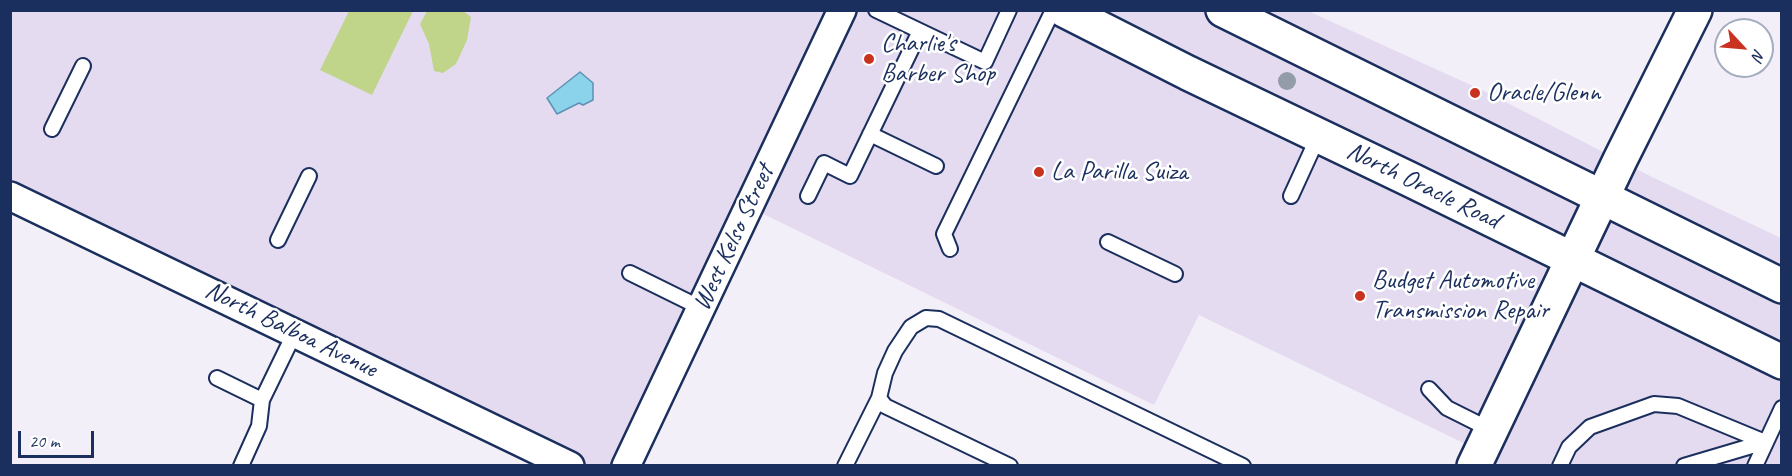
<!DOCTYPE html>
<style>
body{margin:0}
#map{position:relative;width:1792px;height:476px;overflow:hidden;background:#f3eff8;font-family:Caveat,sans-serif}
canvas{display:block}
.frame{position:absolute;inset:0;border:12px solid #1b2f5e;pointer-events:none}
.north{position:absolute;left:1714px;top:18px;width:60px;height:60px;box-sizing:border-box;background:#fff;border:2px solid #a4acbf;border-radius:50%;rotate:116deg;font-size:16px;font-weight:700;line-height:24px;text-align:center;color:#1b2f5e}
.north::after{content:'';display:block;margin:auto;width:21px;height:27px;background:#c8321e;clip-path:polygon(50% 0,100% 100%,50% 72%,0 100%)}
.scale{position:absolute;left:18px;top:431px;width:76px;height:27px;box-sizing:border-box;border:3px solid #1b2f5e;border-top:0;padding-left:8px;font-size:18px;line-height:21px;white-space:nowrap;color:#1b2f5e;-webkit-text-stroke:4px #fff;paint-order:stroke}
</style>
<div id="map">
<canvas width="1792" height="476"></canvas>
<div class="frame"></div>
<div class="north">N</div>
<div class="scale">20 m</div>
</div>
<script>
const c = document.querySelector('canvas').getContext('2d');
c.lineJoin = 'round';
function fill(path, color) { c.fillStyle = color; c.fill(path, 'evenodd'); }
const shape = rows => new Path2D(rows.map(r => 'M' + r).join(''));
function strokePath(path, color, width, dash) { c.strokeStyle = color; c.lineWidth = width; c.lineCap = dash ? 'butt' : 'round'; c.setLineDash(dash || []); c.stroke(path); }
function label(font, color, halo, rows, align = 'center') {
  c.font = font + ' Caveat,sans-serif'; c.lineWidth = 5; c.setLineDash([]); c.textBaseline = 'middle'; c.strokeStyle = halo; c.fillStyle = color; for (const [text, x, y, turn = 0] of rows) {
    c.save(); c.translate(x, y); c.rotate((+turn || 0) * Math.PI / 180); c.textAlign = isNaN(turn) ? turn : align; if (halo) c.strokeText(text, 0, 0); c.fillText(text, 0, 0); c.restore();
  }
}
const built = shape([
 [10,11,1308,11,1484,91,1654,178,1781,238,1781,465,1474,465,1480,451,1199,315,1154,405,749,207,626,465,570,465,11,196]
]);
const green = shape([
 [349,11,413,11,372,95,320,70],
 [427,11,463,11,471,17,467,40,456,64,443,73,434,71,429,44,420,24]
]);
const water = shape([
 [580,72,593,83,593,100,583,105,579,103,557,114,547,98,580,72]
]);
const lane = shape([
 [876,10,985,62,1009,10],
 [52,129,83,66],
 [870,134,936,166],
 [808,196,824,163,850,176,920,31],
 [1291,196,1318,137],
 [278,240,309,176],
 [1108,242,1175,274],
 [950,249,944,234,1053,10],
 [630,273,701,308],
 [217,378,262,400],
 [1429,389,1447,408,1491,430],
 [241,466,259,426,262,400,295,332],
 [845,466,879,398],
 [1010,466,885,406,879,398,885,373,895,351,911,327,926,318,939,319,1243,466],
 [1560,466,1569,447,1590,427,1654,404,1678,406,1765,442],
 [1684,466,1765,442],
 [1755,466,1782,408]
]);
const street = shape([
 [10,196,570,466],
 [626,466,842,10]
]);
const secondary = shape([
 [1474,466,1620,160,1695,10]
]);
const primary = shape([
 [1064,10,1188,73,1409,179,1782,362],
 [1223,10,1782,286]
]);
const trees = [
 [1287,81]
];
const markers = [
 [869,59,6,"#c8321e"],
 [1475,93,6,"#c8321e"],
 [1039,172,6,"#c8321e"],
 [1360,296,6,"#c8321e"]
];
const poiNames = [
 ["Charlie's",881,44],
 ["Barber Shop",881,74],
 ["Oracle/Glenn",1487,93],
 ["La Parilla Suiza",1051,172],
 ["Budget Automotive",1372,281],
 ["Transmission Repair",1372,311]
];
const streetNames = [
 ["North Oracle Road",1423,186,26],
 ["West Kelso Street",734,238,-65],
 ["North Balboa Avenue",291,330,26]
];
fill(built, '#e4dbf0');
fill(green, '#c0d58a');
fill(water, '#8ad3eb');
strokePath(water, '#5e91b3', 1.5);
strokePath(lane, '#1b2f5e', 18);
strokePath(street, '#1b2f5e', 32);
strokePath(secondary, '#1b2f5e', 38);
strokePath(primary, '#1b2f5e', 38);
strokePath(lane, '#fff', 14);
strokePath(street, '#fff', 27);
strokePath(secondary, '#fff', 33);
strokePath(primary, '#fff', 33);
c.fillStyle = '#939ca9';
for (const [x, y] of trees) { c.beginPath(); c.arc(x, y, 9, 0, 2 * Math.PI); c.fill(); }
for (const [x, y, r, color] of markers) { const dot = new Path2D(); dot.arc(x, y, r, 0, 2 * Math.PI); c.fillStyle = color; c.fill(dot); strokePath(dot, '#fff', 2); }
label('26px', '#1b2f5e', '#fff', poiNames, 'left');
label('26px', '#1b2f5e', '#fff', streetNames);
</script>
